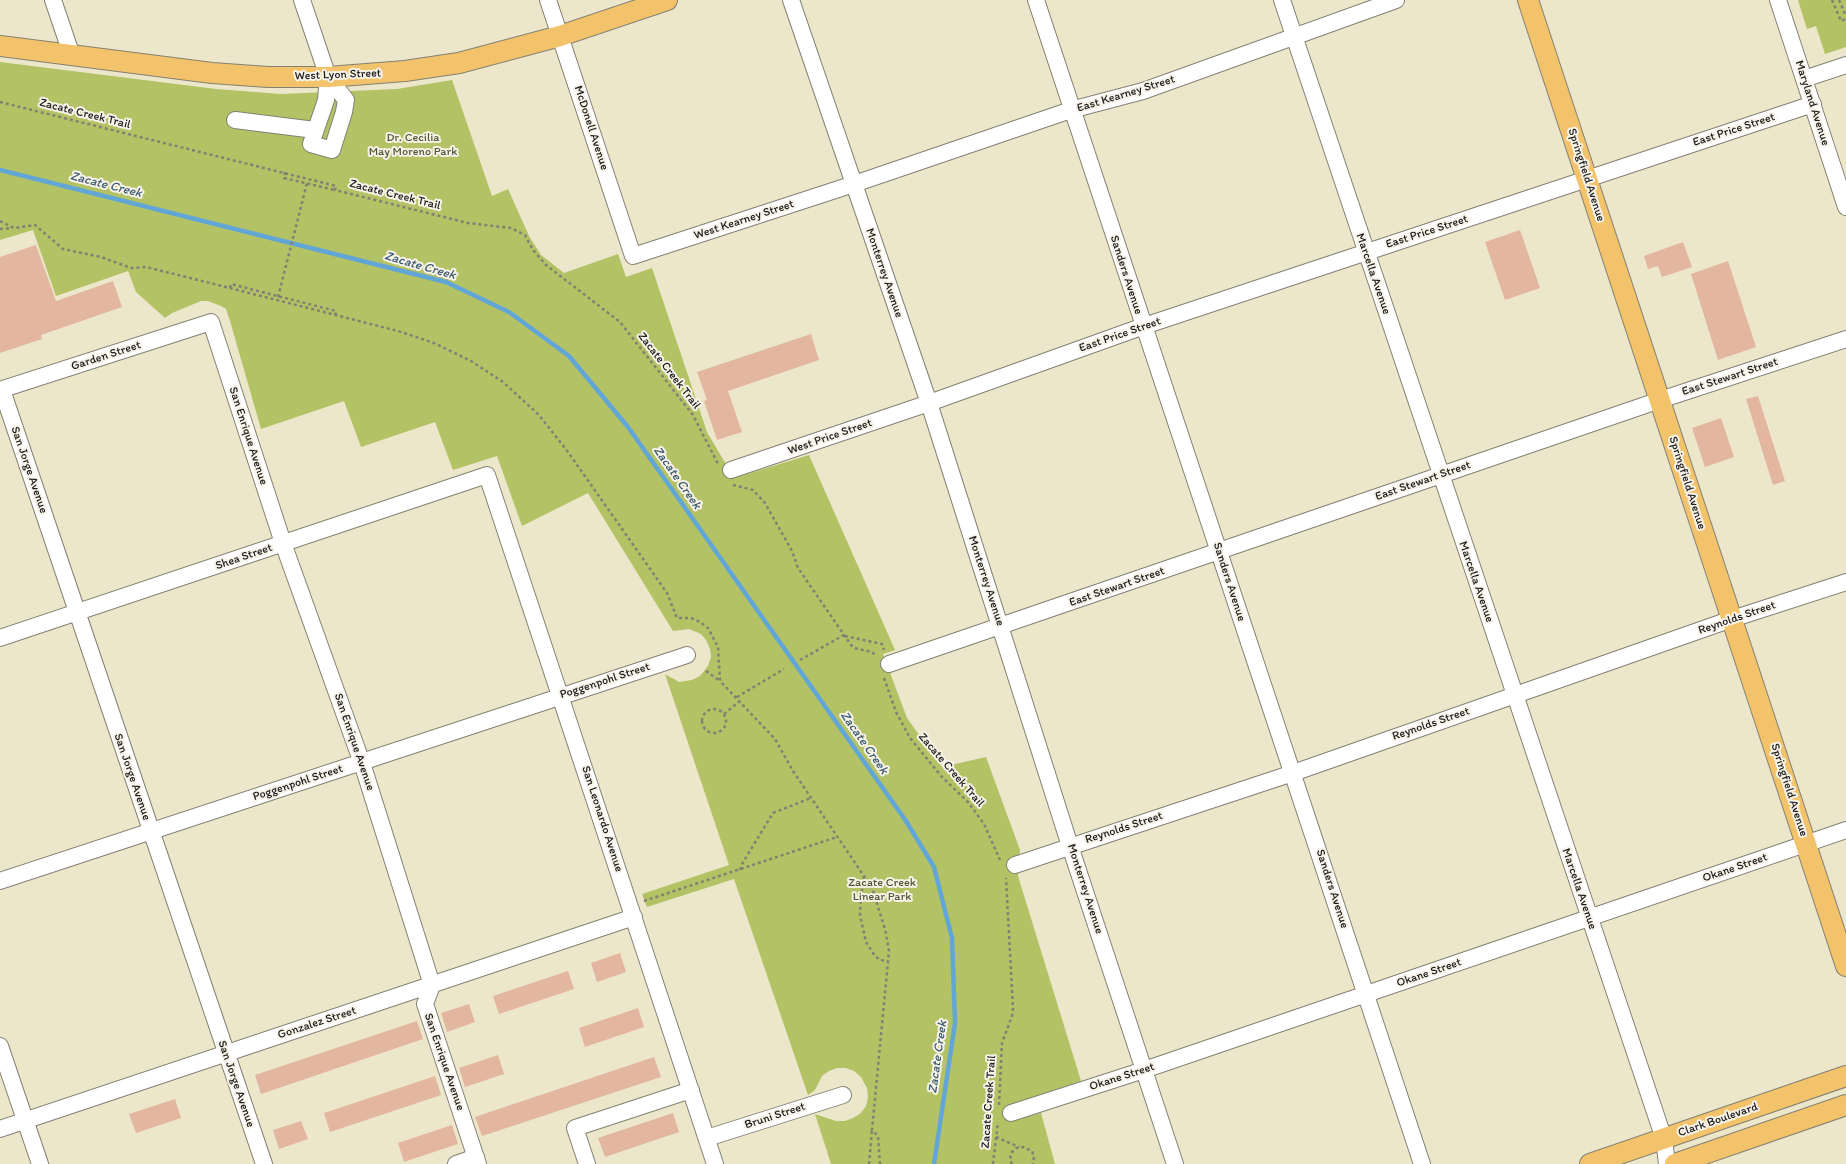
<!DOCTYPE html>
<style>
body{margin:0}
canvas{display:block;background:#ece6ca}
</style>
<canvas width="1846" height="1164"></canvas>
<script>
const c = document.querySelector('canvas').getContext('2d');
c.lineJoin = 'round';
function fill(path, color) { c.fillStyle = color; c.fill(path, 'evenodd'); }
const shape = rows => new Path2D(rows.map(r => 'M' + r).join(''));
function strokePath(path, color, width, dash) { c.strokeStyle = color; c.lineWidth = width; c.lineCap = dash ? 'butt' : 'round'; c.setLineDash(dash || []); c.stroke(path); }
function label(font, color, halo, rows, align = 'center') {
  c.font = font + ' Itim,sans-serif'; c.lineWidth = 4; c.setLineDash([]); c.textBaseline = 'middle'; c.strokeStyle = halo; c.fillStyle = color; for (const [text, x, y, turn = 0] of rows) {
    c.save(); c.translate(x, y); c.rotate((+turn || 0) * Math.PI / 180); c.textAlign = isNaN(turn) ? turn : align; if (halo) c.strokeText(text, 0, 0); c.fillText(text, 0, 0); c.restore();
  }
}
const green = shape([
 [1798,0,1846,0,1846,47,1825,54,1816,26,1807,29],
 [0,62,216,89,281,94,397,89,452,80,492,196,508,189,529,236,541,255,564,273,618,254,626,277,652,268,707,432,734,478,809,455,895,650,883,654,907,718,942,767,986,757,1020,850,1018,876,1081,1081,1006,1106,1012,1121,1041,1113,1055,1164,831,1164,815,1114,836,1121,845,1121,853,1118,861,1113,866,1106,868,1097,867,1088,861,1077,854,1071,846,1068,837,1068,829,1071,822,1076,815,1090,808,1095,734,879,647,907,642,894,729,865,665,674,679,682,692,680,700,676,708,666,711,657,710,649,706,640,701,634,689,629,673,631,588,493,522,526,497,456,453,470,435,422,361,447,344,401,261,429,230,321,226,309,221,306,208,301,201,301,172,313,165,318,136,292,128,271,56,296,33,230,0,240]
]);
const stream = shape([
 [0,170,446,282,509,312,569,356,628,427,906,821,934,867,952,938,955,1023,934,1164]
]);
const building = shape([
 [1520,230,1540,288,1505,300,1485,242],
 [1683,242,1692,267,1662,277,1658,266,1648,269,1644,256],
 [36,245,56,301,113,281,122,307,41,335,42,339,0,353,0,257],
 [1728,261,1756,347,1718,360,1691,274],
 [811,334,819,360,728,391,742,432,717,440,704,401,707,400,697,372],
 [1758,396,1785,481,1773,485,1746,399],
 [1721,418,1734,457,1705,467,1692,428],
 [620,953,626,972,597,982,591,963],
 [568,971,574,989,499,1014,493,996],
 [469,1004,475,1022,447,1032,441,1013],
 [638,1008,644,1027,585,1047,579,1028],
 [417,1021,423,1039,261,1094,255,1075],
 [498,1055,504,1074,465,1087,459,1068],
 [654,1057,661,1077,482,1136,475,1117],
 [435,1076,441,1095,330,1132,324,1113],
 [175,1099,181,1118,136,1133,129,1114],
 [673,1113,679,1132,605,1157,598,1138],
 [301,1121,308,1139,279,1149,273,1130],
 [452,1125,458,1144,404,1162,398,1143]
]);
const path = shape([
 [1832,0,1841,21,1846,19],
 [1839,0,1846,16],
 [0,102,336,186,335,190,468,223,511,228,525,235,533,250,546,265,620,322,693,415,718,464],
 [285,172,284,178,335,190],
 [0,221,14,228,35,225,63,249,101,257,131,268,146,267,222,286,398,331,434,343,471,361,503,382,539,415,568,452,667,593,677,618,691,618,700,622,708,628,718,647,720,681,775,739,793,771,872,888,885,929,889,951,872,1130,878,1136,880,1164],
 [0,229,13,228],
 [230,288,231,284,336,311,335,316],
 [278,297,307,183],
 [733,485,753,490,765,503,792,551,798,568,851,645,854,648,872,652,876,656],
 [845,636,882,644,884,650],
 [800,660,844,635],
 [706,671,720,681],
 [884,678,896,712,910,738,942,777,968,802,984,824,1000,860],
 [737,697,784,669],
 '702 721a12 12 0 1 1 24 0a12 12 0 1 1-24 0Z',
 [724,714,740,701],
 [740,870,742,864,773,813,811,798],
 [864,877,861,896,860,915,866,942,875,956,880,960,888,961],
 [644,901,837,837],
 [999,1105,1002,1043,1012,1016,1013,1009,1006,878],
 [996,1137,1019,1147],
 [869,1164,872,1130],
 [993,1164,998,1122],
 [1012,1164,1010,1160,1011,1153,1016,1148,1023,1147,1032,1151,1034,1157,1033,1164]
]);
const minor = shape([
 [53,0,72,56],
 [302,0,328,77,346,100,344,112,332,150,311,144,326,100,328,77],
 [548,0,633,256,854,184,1071,110,1143,91,1396,0],
 [791,0,929,403,1070,846,1175,1164],
 [1036,0,1422,1164],
 [1282,0,1664,1139,1667,1164],
 [1778,0,1846,207],
 [1804,79,1846,65],
 [235,120,315,130],
 [0,390,211,322,283,543,362,763,432,985,425,1004,478,1164],
 [2,390,264,1164],
 [731,470,929,403,1144,326,1813,104],
 [0,638,487,475,715,1164],
 [889,664,1660,400,1846,339],
 [1015,865,1293,773,1732,619,1846,582],
 [0,881,687,655],
 [0,1046,40,1164],
 [1011,1113,1144,1070,1846,830],
 [0,1129,634,917],
 [707,1138,843,1095],
 [456,1164,476,1157],
 [587,1164,575,1128,691,1090]
]);
const major = shape([
 [1528,0,1846,966],
 [0,46,212,73,268,77,328,77,405,71,459,63,560,36,667,0],
 [1590,1164,1846,1076],
 [1675,1164,1846,1105]
]);
const streetNames = [
 ["West Lyon Street",338,75,-2],
 ["East Kearney Street",1126,94,-17],
 ["Maryland Avenue",1812,103,72],
 ["Zacate Creek Trail",85,114,14],
 ["McDonell Avenue",591,128,72],
 ["East Price Street",1734,130,-18],
 ["Springfield Avenue",1586,175,72],
 ["Zacate Creek Trail",395,195,14],
 ["West Kearney Street",744,220,-18],
 ["East Price Street",1427,232,-18],
 ["Monterrey Avenue",884,273,71],
 ["Marcella Avenue",1373,274,71],
 ["Sanders Avenue",1126,275,72],
 ["East Price Street",1120,335,-19],
 ["Garden Street",106,356,-18],
 ["Zacate Creek Trail",669,371,52],
 ["East Stewart Street",1730,377,-18],
 ["San Enrique Avenue",248,436,72],
 ["West Price Street",830,437,-19],
 ["San Jorge Avenue",29,470,71],
 ["East Stewart Street",1423,481,-19],
 ["Springfield Avenue",1687,483,72],
 ["Shea Street",244,557,-19],
 ["Monterrey Avenue",986,581,72],
 ["Sanders Avenue",1229,582,72],
 ["Marcella Avenue",1476,582,71],
 ["East Stewart Street",1117,587,-19],
 ["Reynolds Street",1737,618,-19],
 ["Poggenpohl Street",605,681,-18],
 ["Reynolds Street",1431,724,-19],
 ["San Enrique Avenue",354,742,71],
 ["Zacate Creek Trail",951,770,49],
 ["San Jorge Avenue",132,777,71],
 ["Poggenpohl Street",298,783,-18],
 ["Springfield Avenue",1789,790,72],
 ["San Leonardo Avenue",602,819,72],
 ["Reynolds Street",1124,828,-18],
 ["Okane Street",1735,868,-19],
 ["Monterrey Avenue",1085,889,72],
 ["Sanders Avenue",1332,889,72],
 ["Marcella Avenue",1579,889,71],
 ["Okane Street",1429,973,-19],
 ["Gonzalez Street",317,1023,-18],
 ["San Enrique Avenue",444,1062,71],
 ["Okane Street",1122,1077,-18],
 ["San Jorge Avenue",236,1084,71],
 ["Zacate Creek Trail",989,1102,-86],
 ["Bruni Street",775,1116,-18],
 ["Clark Boulevard",1718,1120,-19]
];
const parkNames = [
 ["Dr. Cecilia",413,138],
 ["May Moreno Park",413,152],
 ["Zacate Creek",882,883],
 ["Linear Park",882,897]
];
const waterNames = [
 ["Zacate Creek",106,185,14],
 ["Zacate Creek",420,266,16],
 ["Zacate Creek",677,478,55],
 ["Zacate Creek",864,743,55],
 ["Zacate Creek",938,1057,-82]
];
fill(green, '#b3c264');
strokePath(stream, '#62a6d7', 4.5);
fill(building, '#e3b69f');
strokePath(minor, '#848173', 18);
strokePath(major, '#848173', 22);
strokePath(path, '#848173', 2.5, [3, 3]);
strokePath(minor, '#fff', 16);
strokePath(major, '#f2c36a', 20);
label('12px', '#1c1c1c', '#f7f3e8', streetNames);
label('12px', '#515635', '#f7f3e8', parkNames);
label('italic 13px', '#3c5a70', '#f7f3e8', waterNames);
</script>
